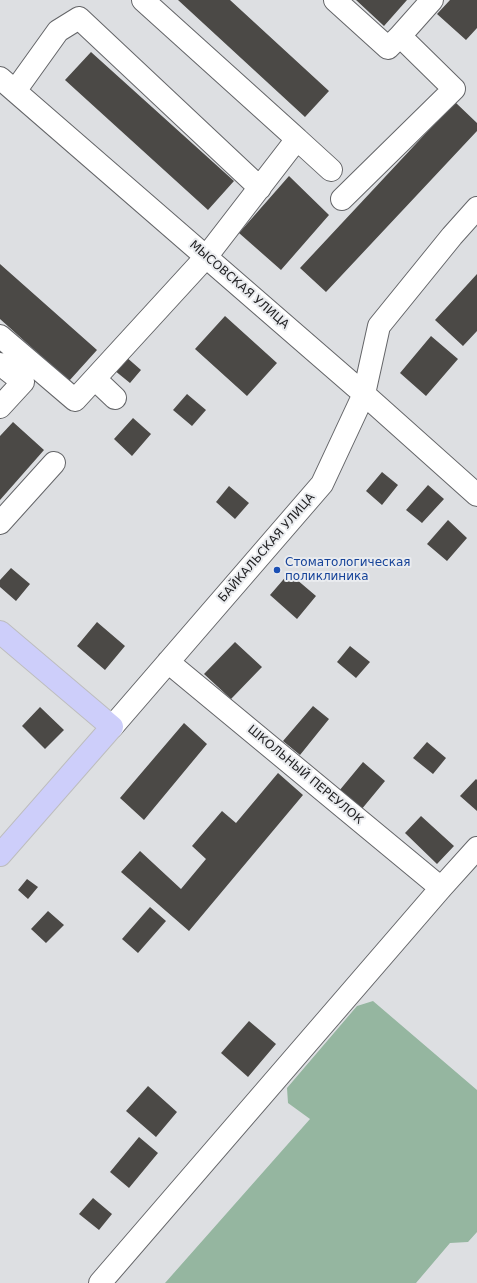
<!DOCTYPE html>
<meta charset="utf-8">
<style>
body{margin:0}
canvas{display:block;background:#dddfe2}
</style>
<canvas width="477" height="1283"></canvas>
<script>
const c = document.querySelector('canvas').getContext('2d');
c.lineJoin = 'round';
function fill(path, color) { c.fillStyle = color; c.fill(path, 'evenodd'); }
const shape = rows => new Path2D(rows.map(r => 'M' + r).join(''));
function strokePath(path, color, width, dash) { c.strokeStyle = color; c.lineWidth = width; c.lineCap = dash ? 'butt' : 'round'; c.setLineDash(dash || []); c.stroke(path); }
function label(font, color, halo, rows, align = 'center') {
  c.font = font + ' "DejaVu Sans",sans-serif'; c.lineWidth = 4; c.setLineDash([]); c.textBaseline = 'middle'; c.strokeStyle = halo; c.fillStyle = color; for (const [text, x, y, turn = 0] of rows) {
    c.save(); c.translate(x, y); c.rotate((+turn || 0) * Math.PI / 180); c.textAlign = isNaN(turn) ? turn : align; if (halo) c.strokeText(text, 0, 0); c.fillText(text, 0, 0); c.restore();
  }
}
const green = shape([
 [373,1001,477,1090,477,1232,468,1242,450,1243,416,1283,165,1283,310,1119,288,1103,287,1088,357,1006]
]);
const building = shape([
 [178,0,230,0,329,91,305,117],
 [356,0,407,0,384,26],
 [450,0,477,0,477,28,466,40,437,14],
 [91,52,234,181,208,210,65,80],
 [455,102,477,123,477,131,326,292,300,268],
 [289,176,329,215,281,270,239,233],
 [0,264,97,350,69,381,0,319],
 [477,274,477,331,463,346,435,320],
 [225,316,277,363,247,396,195,349],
 [431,336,458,359,426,396,400,373],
 [125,356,141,370,130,383,114,370],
 [187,394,206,410,192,426,173,410],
 [133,418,151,434,132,456,114,439],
 [13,422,44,450,0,500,0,436],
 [382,472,398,485,382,505,366,491],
 [428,485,444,499,422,523,406,510],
 [229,486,249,503,235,519,216,502],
 [448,520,467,538,447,561,427,544],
 [11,568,30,584,16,601,0,587,0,580],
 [289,573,316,596,297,619,270,595],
 [97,622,125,646,105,670,77,646],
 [235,642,262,667,231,699,204,674],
 [350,646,370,662,356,678,337,662],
 [313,706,329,719,300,755,283,741],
 [40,707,64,730,45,749,22,726],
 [184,723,207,744,144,820,120,798],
 [427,742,446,758,433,774,413,758],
 [363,762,385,781,361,810,339,791],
 [278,773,303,795,189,931,121,872,140,851,181,889,206,859,192,846,222,811,236,823],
 [476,779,477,780,477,811,460,796],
 [421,816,454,846,437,864,405,833],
 [27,879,38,887,28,899,18,890],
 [150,907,166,921,138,953,122,939],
 [48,911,64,925,46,943,31,929],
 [249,1021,276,1044,248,1077,221,1053],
 [148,1086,177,1112,156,1137,126,1111],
 [139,1137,158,1153,129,1188,110,1172],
 [93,1198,112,1214,99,1230,79,1214]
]);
const minor = shape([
 [335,0,388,48,400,36],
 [0,78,364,394,477,495],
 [15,91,58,31,79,18,260,188],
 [297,139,331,170],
 [342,199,454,89,400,36,432,0],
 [0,336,75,400,206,257,297,139,143,0],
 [0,364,23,382,0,407],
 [95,379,115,398],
 [0,523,54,463],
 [168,662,441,888],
 [112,727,322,484,364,394,379,326,452,236,477,208],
 [100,1283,441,888,477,848]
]);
const major = shape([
 [0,632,112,727,0,855]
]);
const markers = [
 [277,570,4,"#1a4fb4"]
];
const streetNames = [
 ["МЫСОВСКАЯ УЛИЦА",239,285,41],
 ["БАЙКАЛЬСКАЯ УЛИЦА",267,548,-49],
 ["ШКОЛЬНЫЙ ПЕРЕУЛОК",305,775,40]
];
const transitNames = [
 ["Стоматологическая",285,563],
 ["поликлиника",285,577]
];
fill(green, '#95b6a0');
fill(building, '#4b4946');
strokePath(minor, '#646568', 24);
strokePath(major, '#bdbdbe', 24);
strokePath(minor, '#fff', 22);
strokePath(major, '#cdcefa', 22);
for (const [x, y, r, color] of markers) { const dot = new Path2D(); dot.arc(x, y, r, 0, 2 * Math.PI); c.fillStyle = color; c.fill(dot); strokePath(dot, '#eaecef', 1.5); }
label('12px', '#232325', '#eaecef', streetNames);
label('12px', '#164399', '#eaecef', transitNames, 'left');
</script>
